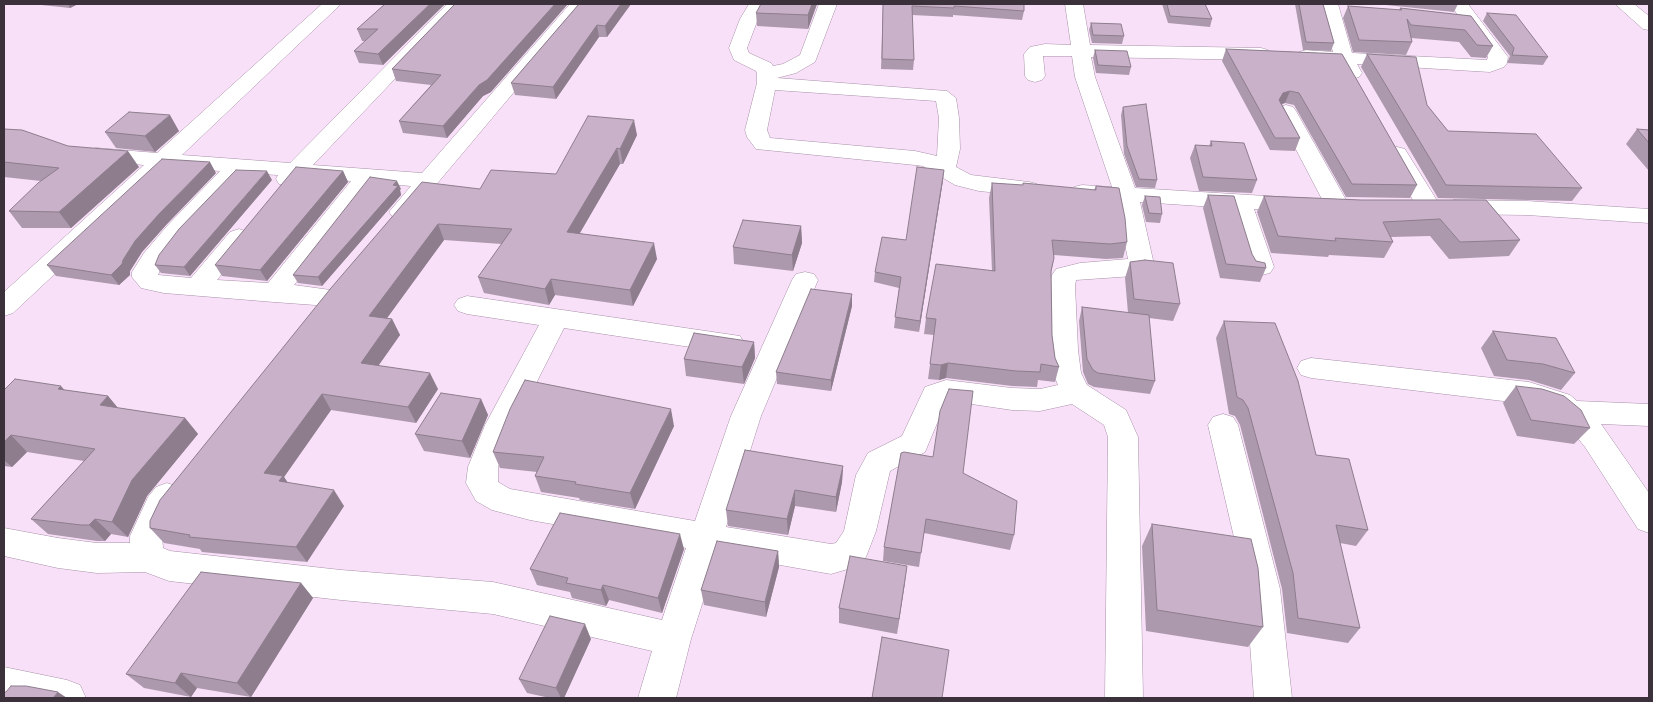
<!DOCTYPE html>
<style>
body{margin:0}
#map{position:relative;width:1653px;height:702px;overflow:hidden;background:#f9e0f9;font-family:Inter,sans-serif}
canvas{display:block}
.frame{position:absolute;inset:0;border:5px solid #3a313a;pointer-events:none}
</style>
<div id="map">
<canvas width="1653" height="702"></canvas>
<div class="frame"></div>
</div>
<script>
const c = document.querySelector('canvas').getContext('2d');
c.lineJoin = 'round';
const shape = rows => new Path2D(rows.map(r => 'M' + r).join(''));
function strokePath(path, color, width, dash) { c.strokeStyle = color; c.lineWidth = width; c.lineCap = dash ? 'butt' : 'round'; c.setLineDash(dash || []); c.stroke(path); }
function fill(path, color) { c.fillStyle = color; c.fill(path, 'evenodd'); }
const minor = shape([
 [322,4,341,4,182,155,290,163,447,4,466,4,313,165,422,173,570,4,588,4,409,217,401,219,393,217,389,212,411,186,374,183,294,285,338,291,342,297,338,303,329,306,274,302,164,293,141,288,132,277,132,272,144,253,167,226,220,171,169,167,13,313,4,316,4,292,144,165,88,160,85,155,88,150,96,148,157,153,322,4],
 [243,173,278,175,276,179,279,184,287,186,295,184,301,177,351,181,268,283,217,280,251,237,248,232,239,229,230,232,191,278,158,275,163,263,183,236,243,173],
 [749,4,767,4,758,19,747,48,749,53,771,63,773,66,783,64,800,55,819,4,837,4,815,62,796,73,777,78,947,91,956,98,959,118,960,149,956,167,971,175,1029,182,1037,184,1040,189,1037,194,1029,196,979,191,955,185,923,166,915,165,756,149,747,137,745,130,757,83,757,73,756,71,734,60,729,48,740,19,749,4],
 [775,90,936,101,939,118,937,156,915,151,770,138,767,130,775,90],
 [1065,4,1083,4,1090,45,1261,48,1268,50,1270,54,1268,58,1261,60,1091,57,1095,77,1135,188,1299,198,1307,200,1311,205,1307,210,1299,212,1254,209,1274,267,1270,273,1261,275,1252,273,1248,267,1230,208,1140,202,1153,260,1150,266,1143,274,1134,276,1076,280,1075,286,1078,350,1081,373,1087,385,1126,410,1138,437,1143,698,1105,698,1108,437,1104,425,1072,404,1040,411,1012,410,958,402,946,402,925,452,890,471,876,531,866,557,858,566,831,574,718,554,691,639,676,698,638,698,652,651,493,614,341,600,169,581,145,572,97,573,58,568,4,556,4,528,58,538,97,543,130,543,130,536,148,497,156,487,167,483,178,487,183,496,172,513,162,536,163,548,170,551,341,570,493,582,662,620,686,548,530,520,492,510,476,501,466,483,468,467,485,425,539,325,467,314,458,311,454,305,458,299,467,296,740,336,744,343,740,350,730,353,564,328,515,425,498,467,498,482,510,489,695,521,731,416,792,280,796,274,805,272,814,274,818,280,761,416,726,527,831,544,836,543,844,531,856,475,868,453,902,436,925,387,946,380,1012,388,1040,389,1058,385,1053,373,1050,350,1049,286,1052,275,1056,269,1080,263,1128,259,1116,201,1082,199,1074,197,1071,192,1074,187,1082,185,1112,187,1075,77,1072,56,1043,56,1045,76,1042,80,1035,82,1028,80,1025,76,1024,54,1030,47,1045,44,1071,45,1065,4],
 [1320,4,1338,4,1352,53,1487,60,1488,57,1450,4,1468,4,1508,57,1507,63,1504,67,1490,72,1357,64,1362,73,1359,77,1352,79,1345,77,1337,63,1306,62,1299,60,1297,56,1299,52,1306,50,1333,52,1320,4],
 [1615,4,1634,4,1649,16,1649,30,1643,29,1615,4],
 [1286,105,1293,107,1296,111,1350,207,1346,212,1338,214,1330,212,1326,207,1276,111,1279,107,1286,105],
 [1397,147,1405,149,1408,154,1441,207,1437,212,1429,214,1421,212,1417,207,1386,154,1389,149,1397,147],
 [1454,200,1527,201,1649,209,1649,223,1527,215,1454,214,1446,212,1442,207,1446,202,1454,200],
 [1311,358,1529,382,1570,395,1577,401,1649,404,1649,426,1601,424,1649,493,1649,533,1638,529,1585,447,1568,426,1550,411,1528,404,1311,378,1301,375,1297,368,1301,361,1311,358],
 [1223,414,1233,417,1238,425,1280,589,1292,698,1254,698,1246,589,1208,425,1213,417,1223,414],
 [4,667,67,680,80,685,86,698,4,698,4,667]
]);
const wall = shape([
 [32,4,78,4,70,8],
 [385,4,445,4,383,65,359,63,354,51,366,41,362,41,357,29],
 [455,4,491,92,483,96,447,138,403,133,399,121,431,85,396,81,392,69],
 [579,4,631,4,607,37,599,37,556,99,515,95,511,83],
 [817,4,808,29,757,26,756,13],
 [883,4,1024,4,1024,11,1022,20,953,15,953,17,912,15,914,60,913,70,881,69],
 [1162,4,1205,4,1212,19,1210,27,1168,23],
 [1295,4,1323,4,1334,43,1331,51,1303,50],
 [1385,4,1458,4,1454,12,1386,5],
 [1348,6,1399,10,1400,8,1471,16,1493,46,1486,58,1471,57,1459,42,1411,38,1412,42,1406,55,1353,52,1343,18],
 [1487,13,1548,57,1543,65,1507,63,1510,56,1483,21],
 [1091,23,1124,36,1122,44,1092,43,1089,30],
 [1226,49,1342,54,1417,185,1410,198,1346,197,1294,105,1285,103,1282,104,1300,138,1295,151,1270,150,1222,61],
 [1095,50,1131,67,1129,75,1096,73,1093,58],
 [1367,54,1427,105,1448,131,1582,188,1572,201,1438,198,1361,67],
 [1123,107,1157,180,1155,188,1136,187,1124,154,1121,115],
 [4,129,68,146,139,167,71,228,22,228,9,211,41,181,4,177],
 [1637,129,1649,130,1649,171,1626,144],
 [179,131,155,152,116,148,105,132],
 [637,135,623,164,620,164,580,233,657,259,633,306,555,295,549,305,484,293,478,277,502,244,444,240,386,318,392,319,400,335,378,366,438,389,416,423,331,410,284,477,288,483,344,506,307,562,202,552,200,549,164,543,150,528,331,288,480,189,556,174],
 [1211,141,1257,180,1252,193,1199,191,1190,158,1195,145,1209,146],
 [343,171,348,182,267,281,222,276,215,265],
 [216,173,166,225,142,252,130,271,130,275,119,285,56,276,47,265],
 [272,180,190,276,161,273,155,265],
 [943,180,919,332,894,328,899,288,874,282,875,272,906,240],
 [992,183,1094,190,1096,186,1127,242,1123,258,1106,259,1054,255,1054,258,1051,273,1052,335,1055,358,1059,367,1055,382,1038,380,1037,387,1012,386,946,378,939,380,928,379,934,335,924,334,926,318,992,271,989,198],
 [401,189,400,190,401,195,322,286,298,283,293,275],
 [1208,195,1256,261,1266,268,1260,282,1220,278,1203,208],
 [1145,196,1162,214,1160,223,1146,222,1142,205],
 [1264,196,1361,200,1486,200,1520,240,1509,256,1449,259,1430,236,1391,237,1393,242,1384,258,1329,255,1328,257,1271,253,1257,212],
 [801,226,802,243,793,271,734,264,733,247],
 [1130,262,1180,304,1173,321,1149,318,1155,381,1150,394,1094,387,1088,384,1083,372,1079,321,1082,307,1128,313,1125,278],
 [852,306,831,391,777,384,776,372],
 [1224,321,1368,530,1356,546,1340,543,1360,628,1348,643,1287,633,1282,589,1240,425,1235,416,1229,414,1216,338],
 [1493,331,1575,373,1561,390,1529,380,1494,376,1481,348],
 [754,342,755,358,744,384,686,376,684,359],
 [1516,386,1590,428,1574,444,1517,436,1503,403],
 [4,390,65,390,108,396,118,408,185,418,198,434,147,496,128,537,111,534,105,541,97,541,48,534,31,519,84,461,27,452,12,467,4,466],
 [481,399,488,415,470,458,424,451,415,434],
 [674,426,635,509,580,500,579,498,541,492,535,476,537,472,500,468,493,452],
 [843,466,842,482,836,512,795,506,788,535,728,526,726,510],
 [963,473,1014,535,1010,550,924,533,919,567,883,561,884,547],
 [1152,524,1263,627,1248,647,1146,631,1142,546],
 [684,549,662,613,609,600,606,606,572,598,570,592,537,585,530,569],
 [778,551,779,567,766,617,704,605,701,590],
 [905,582,897,634,839,623,839,608],
 [301,583,313,598,251,697,197,688,191,697,144,688,126,674],
 [591,639,564,698,550,698,527,693,519,679]
]);
const shadedWall = shape([
 [68,4,78,4,70,8],
 [430,4,445,4,383,65,378,54],
 [555,4,568,4,491,92,483,96,447,138,443,126,479,85],
 [621,4,631,4,607,37,605,26],
 [812,4,817,4,808,29,808,15],
 [597,25,599,37,556,99,553,87],
 [1290,91,1285,103,1278,105,1279,100,1283,93],
 [170,115,179,131,155,152,145,136],
 [634,120,637,135,623,164,620,149],
 [617,148,620,164,571,248,567,232],
 [128,151,139,167,71,228,59,212],
 [210,162,216,173,166,225,142,252,130,271,130,275,119,285,111,275,123,260,135,241,159,214],
 [944,170,943,180,919,332,920,321],
 [267,171,272,180,190,276,184,267],
 [343,171,348,182,267,281,260,270],
 [397,181,401,189,400,190,401,195,322,286,318,277],
 [438,224,444,240,377,332,369,316],
 [801,226,802,243,793,271,792,255],
 [654,243,657,259,633,306,630,290],
 [551,279,555,295,549,305,545,289],
 [852,294,852,306,831,391,831,380],
 [392,319,400,335,369,379,361,363],
 [754,342,755,358,744,384,742,367],
 [948,363,946,378,939,380,941,365],
 [430,373,438,389,416,423,408,407],
 [61,386,76,403,58,389],
 [322,394,331,410,284,477,294,492,264,473],
 [108,396,122,413,100,405],
 [481,399,488,415,470,458,462,441],
 [671,409,674,426,635,509,630,493],
 [185,418,198,434,147,496,128,537,112,522,132,480],
 [11,435,27,452,12,467,4,460,4,442],
 [843,466,842,482,836,512,836,497],
 [334,490,344,506,307,562,296,547],
 [795,490,795,506,788,535,787,519],
 [95,519,111,534,105,541,89,525],
 [680,534,684,549,662,613,658,598],
 [778,551,779,567,766,617,765,602],
 [907,566,905,582,897,634,899,619],
 [301,583,313,598,251,697,237,683],
 [603,585,609,600,606,606,601,590],
 [585,624,591,639,564,698,561,698,556,688],
 [181,673,197,688,191,697,175,683],
 [58,692,67,698,53,698]
]);
const building = shape([
 [385,4,430,4,378,54,354,51,378,29,357,29,385,4],
 [455,4,555,4,487,80,479,85,443,126,399,121,441,75,392,69,455,4],
 [579,4,621,4,605,26,597,25,553,87,511,83,579,4],
 [761,4,812,4,808,15,756,13,761,4],
 [883,4,1024,4,1024,11,954,6,954,8,912,6,914,60,882,59,883,4],
 [1167,4,1205,4,1212,19,1170,16,1167,4],
 [1299,4,1323,4,1334,43,1306,42,1299,4],
 [1348,6,1402,10,1400,8,1471,16,1493,46,1477,45,1465,30,1411,25,1407,19,1412,42,1359,40,1348,6],
 [1487,13,1516,15,1548,57,1512,55,1514,48,1487,13],
 [1091,23,1121,24,1124,36,1093,35,1091,23],
 [1226,49,1342,54,1417,185,1352,184,1299,93,1290,91,1283,93,1279,100,1300,138,1275,138,1226,49],
 [1095,50,1127,51,1131,67,1098,65,1095,50],
 [1367,54,1416,57,1427,105,1448,131,1536,134,1582,188,1446,185,1367,54],
 [1146,104,1157,180,1139,179,1127,146,1123,107,1146,104],
 [129,112,170,115,145,136,105,132,129,112],
 [588,116,634,120,620,149,617,148,567,232,654,243,630,290,551,279,545,289,478,277,512,229,438,224,369,316,392,319,361,363,430,373,408,407,322,394,264,473,283,476,279,481,334,490,296,547,189,537,190,535,150,528,150,521,160,500,331,288,422,182,480,189,491,170,556,174,588,116],
 [4,129,22,130,68,146,128,151,59,212,9,211,38,183,59,168,4,162,4,129],
 [1637,129,1649,130,1649,143,1637,129],
 [1211,141,1244,143,1257,180,1203,177,1195,145,1212,146,1211,141],
 [162,159,210,162,159,214,135,241,123,260,122,264,111,275,47,265,162,159],
 [296,167,343,171,260,270,215,265,296,167],
 [917,167,944,170,920,321,895,317,901,277,875,272,882,237,906,240,917,167],
 [236,170,267,171,184,267,155,265,159,255,179,229,236,170],
 [370,177,397,181,393,185,398,186,318,277,293,275,370,177],
 [992,183,1023,185,1023,183,1096,190,1096,186,1119,188,1125,218,1127,242,1110,244,1052,240,1054,258,1051,271,1052,335,1055,358,1059,367,1041,364,1040,372,1016,371,948,363,941,365,930,364,936,319,926,318,936,264,995,271,992,183],
 [1208,195,1234,196,1252,254,1256,261,1265,263,1266,268,1226,264,1208,195],
 [1145,196,1160,197,1162,214,1149,213,1145,196],
 [1264,196,1361,200,1486,200,1520,240,1460,242,1440,219,1383,222,1393,242,1335,238,1336,241,1278,236,1264,196],
 [743,220,801,226,792,255,733,247,743,220],
 [1145,260,1173,263,1180,304,1134,299,1130,262,1145,260],
 [811,289,852,294,831,380,776,372,811,289],
 [1082,307,1149,315,1155,381,1098,373,1093,370,1087,359,1082,307],
 [1224,321,1275,323,1298,381,1316,455,1349,459,1368,530,1336,525,1360,628,1298,618,1293,573,1248,408,1243,400,1237,397,1224,321],
 [1493,331,1556,338,1575,373,1543,364,1507,360,1493,331],
 [694,333,754,342,742,367,684,359,694,333],
 [15,379,61,386,58,389,108,396,100,405,185,418,132,480,112,522,95,519,89,525,81,525,31,519,95,449,11,435,4,442,4,390,15,379],
 [525,380,671,409,630,493,575,484,576,482,535,476,544,457,493,452,510,409,525,380],
 [1516,386,1542,389,1564,396,1581,410,1590,428,1531,420,1516,386],
 [949,389,973,391,963,473,1017,501,1014,535,926,519,921,553,884,547,901,453,904,452,933,457,940,411,949,389],
 [441,393,481,399,462,441,415,434,441,393],
 [745,450,843,466,836,497,795,490,787,519,726,510,745,450],
 [560,513,680,534,658,598,603,585,601,590,566,583,568,578,530,569,560,513],
 [1152,524,1251,539,1258,568,1263,627,1157,610,1152,524],
 [717,541,778,551,765,602,701,590,717,541],
 [850,556,907,566,899,619,839,608,850,556],
 [201,572,301,583,237,683,181,673,175,683,126,674,201,572],
 [550,616,585,624,556,688,519,679,550,616],
 [882,637,949,650,942,698,872,698,882,637],
 [11,686,26,686,58,692,53,698,4,698,4,692,6,692,11,686]
]);
strokePath(minor, '#a790a7', 1);
fill(minor, '#fff');
fill(wall, '#ad99ad');
fill(shadedWall, '#8d7d8d');
fill(building, '#c9b2c9');
strokePath(building, '#8d7d8d', 1);
</script>
